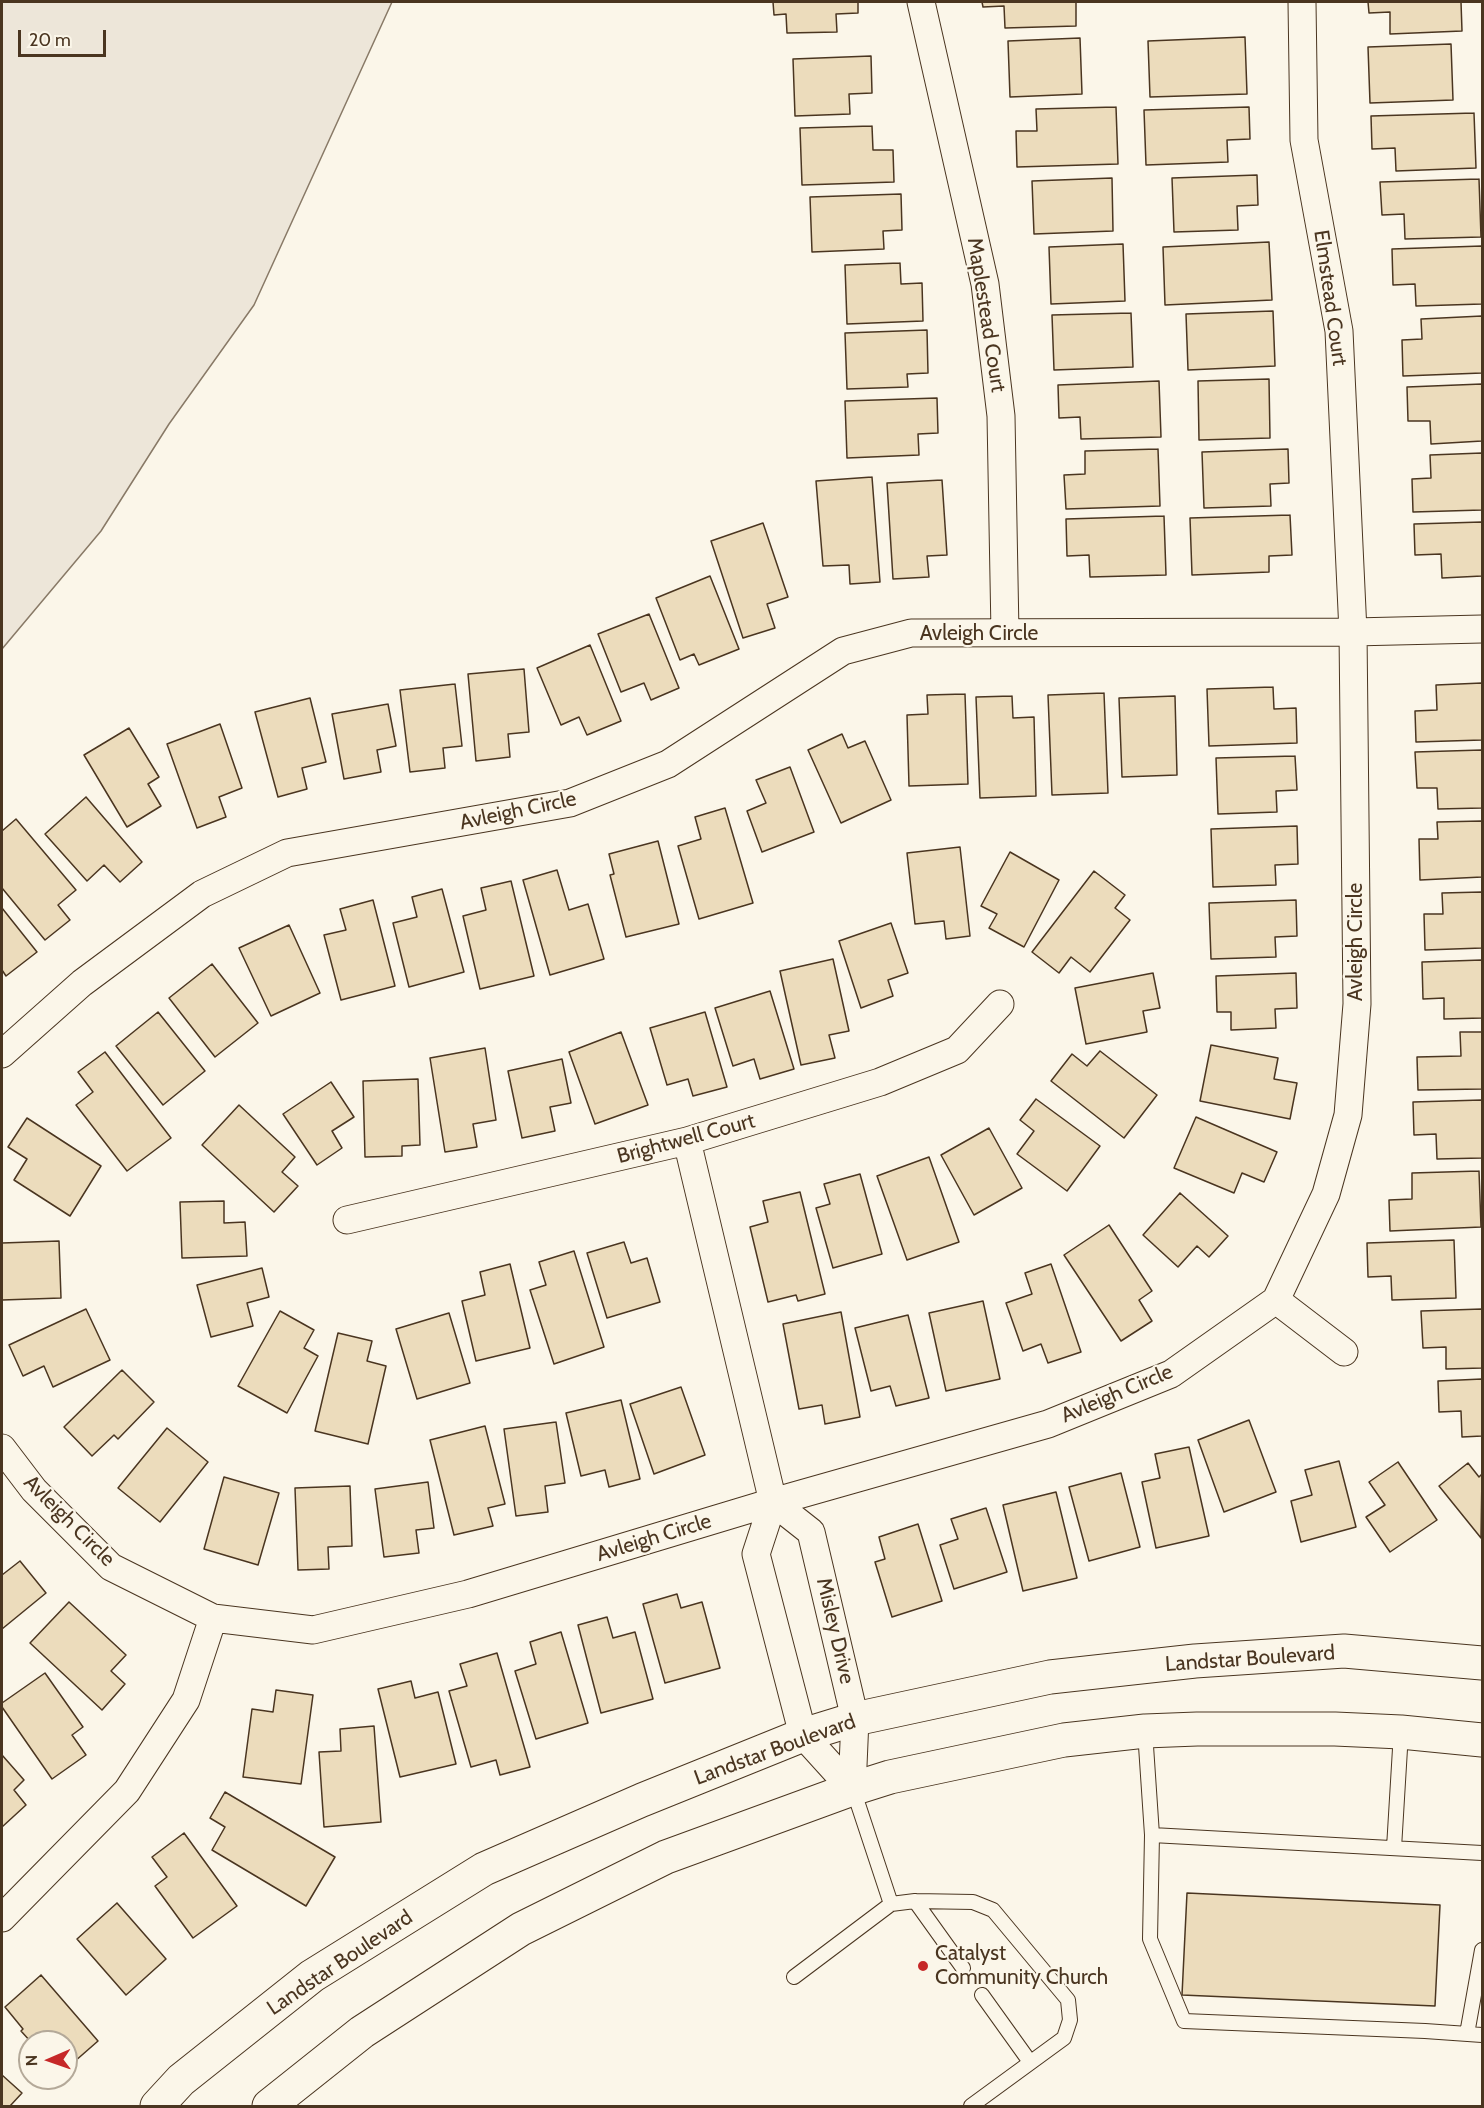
<!DOCTYPE html>
<style>
body{margin:0}
#map{position:relative;width:1484px;height:2108px;overflow:hidden;background:#fbf6e9;font-family:Cabin,sans-serif}
canvas{display:block}
.frame{position:absolute;inset:0;border:3px solid #4a3520;pointer-events:none}
.north{position:absolute;left:18px;top:2030px;width:60px;height:60px;box-sizing:border-box;background:#fbf6e9;border:2px solid #b4a999;border-radius:50%;rotate:268deg;font-size:16px;font-weight:700;line-height:24px;text-align:center;color:#4a3520}
.north::after{content:'';display:block;margin:auto;width:21px;height:27px;background:#c62828;clip-path:polygon(50% 0,100% 100%,50% 72%,0 100%)}
.scale{position:absolute;left:18px;top:30px;width:88px;height:27px;box-sizing:border-box;border:3px solid #4a3520;border-top:0;padding-left:8px;font-size:18px;line-height:21px;white-space:nowrap;color:#4a3520;-webkit-text-stroke:4px #fbf6e9;paint-order:stroke}
</style>
<div id="map">
<canvas width="1484" height="2108"></canvas>
<div class="frame"></div>
<div class="north">N</div>
<div class="scale">20 m</div>
</div>
<script>
const c = document.querySelector('canvas').getContext('2d');
c.lineJoin = 'round';
function fill(path, color) { c.fillStyle = color; c.fill(path, 'evenodd'); }
const shape = rows => new Path2D(rows.map(r => 'M' + r).join(''));
function strokePath(path, color, width, dash) { c.strokeStyle = color; c.lineWidth = width; c.lineCap = dash ? 'butt' : 'round'; c.setLineDash(dash || []); c.stroke(path); }
function label(font, color, halo, rows, align = 'center') {
  c.font = font + ' Cabin,sans-serif'; c.lineWidth = 4.5; c.setLineDash([]); c.textBaseline = 'middle'; c.strokeStyle = halo; c.fillStyle = color; for (const [text, x, y, turn = 0] of rows) {
    c.save(); c.translate(x, y); c.rotate((+turn || 0) * Math.PI / 180); c.textAlign = isNaN(turn) ? turn : align; if (halo) c.strokeText(text, 0, 0); c.fillText(text, 0, 0); c.restore();
  }
}
const green = shape([
 [2,2,392,2,254,305,169,424,101,531,2,649,2,2]
]);
const building = shape([
 [773,2,858,2,858,13,836,14,837,32,787,33,786,14,774,15,773,2],
 [982,2,1076,2,1076,26,1005,28,1004,6,983,7,982,2],
 [1368,2,1461,2,1462,31,1390,34,1390,12,1369,13,1368,2],
 [1245,37,1247,94,1150,97,1148,41,1245,37],
 [1080,38,1082,94,1010,97,1008,41,1080,38],
 [1451,44,1453,100,1370,103,1368,47,1451,44],
 [871,56,872,93,849,94,850,114,795,116,793,59,871,56],
 [1116,107,1118,164,1017,167,1016,131,1037,131,1036,109,1116,107],
 [1249,107,1250,139,1227,140,1228,162,1146,165,1144,110,1249,107],
 [1474,113,1476,168,1396,171,1395,148,1372,149,1371,116,1474,113],
 [872,126,873,150,893,150,894,182,802,185,800,128,872,126],
 [1257,175,1258,205,1237,206,1238,230,1174,232,1172,178,1257,175],
 [1112,178,1113,231,1034,234,1032,181,1112,178],
 [1479,179,1481,237,1405,239,1404,214,1382,215,1380,182,1479,179],
 [901,194,902,230,883,231,884,249,812,252,810,197,901,194],
 [1269,242,1272,300,1165,305,1163,247,1269,242],
 [1123,244,1125,301,1051,304,1049,247,1123,244],
 [1482,246,1482,304,1416,306,1415,284,1393,285,1392,249,1482,246],
 [900,263,901,284,922,283,923,321,847,324,845,265,900,263],
 [1273,311,1275,366,1188,370,1186,314,1273,311],
 [1131,313,1133,367,1054,370,1052,315,1131,313],
 [1482,316,1482,373,1403,376,1402,340,1422,339,1421,319,1482,316],
 [927,330,928,373,907,374,908,387,847,389,845,333,927,330],
 [1269,379,1270,438,1199,440,1198,381,1269,379],
 [1159,381,1161,437,1081,439,1080,417,1059,418,1058,385,1159,381],
 [1482,384,1482,441,1431,444,1430,421,1408,421,1407,387,1482,384],
 [937,398,938,433,918,434,919,455,847,458,845,401,937,398],
 [1158,449,1160,506,1066,509,1064,475,1085,474,1085,451,1158,449],
 [1288,449,1289,483,1270,484,1271,506,1204,508,1202,452,1288,449],
 [1482,453,1482,510,1413,512,1412,479,1431,478,1430,455,1482,453],
 [872,477,880,582,850,584,849,565,823,566,816,481,872,477],
 [942,480,947,555,927,556,929,577,893,579,887,483,942,480],
 [1290,515,1292,555,1269,556,1269,572,1192,575,1190,518,1290,515],
 [1164,516,1166,575,1090,577,1089,555,1067,556,1066,519,1164,516],
 [1482,522,1482,576,1442,578,1441,554,1415,555,1414,524,1482,522],
 [763,523,788,597,767,604,775,628,743,638,711,541,763,523],
 [710,576,739,649,699,665,694,654,680,660,656,598,710,576],
 [649,614,679,688,651,700,644,683,621,692,598,634,649,614],
 [590,645,621,721,587,735,579,717,561,725,537,668,590,645],
 [524,669,529,732,508,734,510,757,476,761,468,674,524,669],
 [1482,683,1482,740,1416,742,1415,711,1437,710,1436,685,1482,683],
 [455,684,462,746,443,748,445,768,410,772,400,690,455,684],
 [1273,687,1274,709,1296,708,1297,743,1209,746,1207,689,1273,687],
 [1104,693,1108,793,1052,795,1048,695,1104,693],
 [965,694,968,784,909,786,907,715,928,714,927,695,965,694],
 [1012,696,1013,718,1034,717,1036,796,980,798,976,697,1012,696],
 [1175,696,1177,775,1122,777,1119,698,1175,696],
 [310,698,326,762,302,768,307,789,278,797,255,712,310,698],
 [388,704,396,746,377,750,381,772,344,779,332,714,388,704],
 [220,724,242,788,219,797,226,817,197,828,167,744,220,724],
 [129,728,159,777,148,784,161,806,127,827,84,755,129,728],
 [842,734,848,748,865,741,891,800,841,823,808,750,842,734],
 [1482,750,1482,808,1438,809,1437,788,1417,788,1415,752,1482,750],
 [1295,756,1297,790,1276,791,1277,812,1218,814,1216,758,1295,756],
 [790,767,814,832,762,852,747,811,766,803,756,780,790,767],
 [86,797,142,862,120,882,104,865,87,881,45,834,86,797],
 [725,808,753,903,699,919,678,846,701,839,695,817,725,808],
 [16,819,76,890,58,905,70,920,45,940,2,888,2,831,16,819],
 [1482,821,1482,877,1420,880,1419,839,1438,839,1437,822,1482,821],
 [1297,826,1298,864,1275,865,1276,885,1213,887,1211,829,1297,826],
 [658,841,679,924,626,937,610,875,614,874,609,854,658,841],
 [960,847,970,936,946,939,944,921,915,924,907,853,960,847],
 [1010,852,1059,880,1024,947,989,928,997,914,981,906,1010,852],
 [557,870,569,910,588,904,604,959,550,975,523,880,557,870],
 [1094,871,1125,895,1115,908,1130,920,1090,972,1071,957,1059,973,1032,952,1094,871],
 [511,881,534,976,480,989,463,916,486,910,481,888,511,881],
 [442,889,464,972,409,987,393,923,417,917,412,897,442,889],
 [1482,892,1482,948,1425,950,1424,914,1443,914,1442,893,1482,892],
 [373,900,395,986,341,1000,324,935,346,930,340,909,373,900],
 [1296,900,1297,936,1275,937,1276,957,1211,959,1209,903,1296,900],
 [2,908,37,952,6,976,2,970,2,908],
 [891,923,908,973,888,980,893,996,861,1008,839,941,891,923],
 [289,925,320,993,271,1016,239,948,289,925],
 [833,959,849,1031,829,1035,835,1058,801,1065,780,971,833,959],
 [1482,960,1482,1018,1444,1019,1444,998,1423,999,1422,962,1482,960],
 [212,964,258,1023,215,1057,169,998,212,964],
 [1153,973,1160,1008,1143,1011,1147,1032,1086,1044,1075,988,1153,973],
 [1296,973,1297,1008,1275,1009,1276,1028,1231,1030,1231,1012,1217,1012,1216,976,1296,973],
 [770,991,794,1069,760,1079,754,1059,733,1066,715,1008,770,991],
 [158,1012,205,1071,163,1105,116,1046,158,1012],
 [705,1012,727,1087,693,1096,688,1079,667,1085,650,1028,705,1012],
 [621,1032,648,1105,595,1124,569,1052,621,1032],
 [1460,1032,1482,1032,1482,1089,1418,1090,1417,1057,1461,1056,1460,1032],
 [1211,1045,1278,1058,1274,1079,1297,1083,1290,1119,1200,1101,1211,1045],
 [485,1048,496,1120,473,1124,477,1147,445,1152,430,1058,485,1048],
 [1100,1051,1157,1095,1124,1138,1051,1081,1072,1054,1087,1066,1100,1051],
 [105,1052,171,1138,127,1171,76,1105,93,1092,78,1072,105,1052],
 [562,1059,571,1103,550,1107,555,1131,522,1138,508,1071,562,1059],
 [418,1079,420,1145,402,1146,402,1156,365,1157,363,1081,418,1079],
 [331,1082,354,1117,332,1131,342,1148,317,1165,283,1114,331,1082],
 [1036,1099,1100,1146,1067,1191,1017,1154,1034,1131,1020,1120,1036,1099],
 [1482,1100,1482,1158,1437,1159,1436,1134,1414,1135,1413,1102,1482,1100],
 [239,1105,295,1157,282,1172,298,1186,274,1212,202,1145,239,1105],
 [1196,1117,1277,1152,1264,1182,1242,1173,1234,1193,1174,1168,1196,1117],
 [27,1118,101,1166,70,1216,14,1180,27,1159,8,1147,27,1118],
 [989,1128,1022,1188,974,1215,941,1155,989,1128],
 [929,1157,959,1242,907,1260,877,1176,929,1157],
 [1479,1171,1481,1227,1390,1231,1389,1200,1412,1199,1412,1173,1479,1171],
 [860,1174,882,1254,833,1268,816,1208,830,1204,824,1184,860,1174],
 [800,1192,825,1294,798,1301,796,1295,768,1302,750,1227,768,1222,763,1201,800,1192],
 [1180,1193,1228,1236,1209,1257,1197,1246,1178,1267,1143,1235,1180,1193],
 [224,1201,224,1223,245,1222,247,1256,182,1258,180,1202,224,1201],
 [1109,1225,1152,1291,1139,1300,1152,1321,1121,1341,1064,1255,1109,1225],
 [1454,1240,1456,1298,1392,1300,1391,1276,1368,1277,1367,1243,1454,1240],
 [59,1241,61,1298,2,1300,2,1243,59,1241],
 [624,1242,631,1263,647,1258,660,1302,607,1318,587,1253,624,1242],
 [574,1251,604,1347,554,1364,530,1290,546,1285,539,1262,574,1251],
 [510,1264,530,1348,476,1361,462,1301,485,1295,480,1272,510,1264],
 [1051,1264,1081,1352,1048,1363,1041,1344,1023,1351,1006,1303,1032,1294,1025,1273,1051,1264],
 [262,1268,269,1297,247,1303,253,1326,211,1337,197,1285,262,1268],
 [983,1301,1000,1379,946,1391,929,1313,983,1301],
 [86,1309,110,1360,53,1387,44,1366,23,1376,9,1345,86,1309],
 [1482,1309,1482,1368,1446,1369,1446,1347,1423,1348,1421,1311,1482,1309],
 [280,1311,314,1330,304,1348,318,1356,287,1413,238,1386,280,1311],
 [841,1312,860,1417,825,1424,822,1405,799,1409,783,1324,841,1312],
 [449,1313,470,1383,417,1399,396,1329,449,1313],
 [908,1315,929,1398,896,1406,890,1386,871,1391,855,1328,908,1315],
 [338,1333,372,1341,367,1361,386,1366,368,1444,315,1431,338,1333],
 [122,1370,154,1402,118,1439,114,1435,92,1456,64,1427,122,1370],
 [1482,1379,1482,1436,1462,1437,1461,1411,1439,1412,1438,1381,1482,1379],
 [681,1387,705,1455,654,1474,630,1404,681,1387],
 [621,1400,640,1479,609,1487,605,1470,581,1476,566,1413,621,1400],
 [1249,1420,1276,1492,1224,1512,1198,1440,1249,1420],
 [556,1422,565,1483,545,1486,548,1512,516,1516,504,1429,556,1422],
 [485,1426,505,1504,488,1508,493,1526,454,1535,430,1440,485,1426],
 [167,1428,208,1462,160,1522,118,1488,167,1428],
 [1189,1447,1209,1536,1156,1548,1142,1482,1160,1478,1155,1454,1189,1447],
 [1339,1461,1356,1527,1301,1542,1291,1501,1312,1495,1305,1470,1339,1461],
 [1398,1462,1437,1520,1390,1552,1366,1517,1385,1505,1369,1482,1398,1462],
 [1468,1463,1479,1477,1482,1474,1481,1538,1439,1486,1468,1463],
 [1121,1473,1140,1547,1089,1561,1069,1487,1121,1473],
 [224,1477,279,1493,258,1565,204,1549,224,1477],
 [428,1482,434,1528,416,1530,419,1553,384,1557,375,1489,428,1482],
 [350,1486,352,1546,328,1547,329,1569,298,1570,295,1488,350,1486],
 [1056,1492,1077,1578,1023,1591,1003,1505,1056,1492],
 [986,1508,1007,1572,954,1589,940,1545,958,1539,951,1519,986,1508],
 [918,1524,942,1601,892,1617,875,1562,885,1559,879,1537,918,1524],
 [20,1561,46,1593,2,1629,2,1575,20,1561],
 [677,1594,681,1608,702,1602,720,1668,665,1683,643,1604,677,1594],
 [69,1602,126,1655,111,1671,125,1684,102,1710,30,1643,69,1602],
 [607,1617,613,1638,635,1632,653,1699,601,1713,578,1625,607,1617],
 [561,1632,588,1723,536,1739,515,1671,536,1664,530,1642,561,1632],
 [497,1653,530,1767,500,1775,496,1760,471,1767,449,1691,467,1686,460,1664,497,1653],
 [45,1673,83,1727,72,1735,86,1755,52,1779,2,1707,2,1703,45,1673],
 [411,1681,415,1698,438,1692,456,1764,400,1777,378,1689,411,1681],
 [276,1690,313,1695,301,1784,243,1777,252,1709,273,1712,276,1690],
 [374,1726,381,1822,324,1827,319,1752,341,1751,340,1729,374,1726],
 [2,1755,24,1780,14,1790,26,1805,2,1827,2,1755],
 [225,1792,335,1857,306,1906,212,1850,225,1827,210,1818,225,1792],
 [184,1833,237,1906,193,1938,155,1886,167,1877,152,1857,184,1833],
 [1187,1893,1440,1905,1435,2006,1182,1995,1187,1893],
 [117,1903,166,1959,126,1995,77,1939,117,1903],
 [41,1975,98,2041,66,2069,66,2042,31,2042,21,2031,23,2029,5,2007,41,1975],
 [2,2075,22,2093,10,2106,2,2106,2,2075]
]);
const lane = shape([
 [1145,1731,1152,1835,1150,1939,1184,2021,1425,2031,1482,2035],
 [853,1789,891,1904],
 [1152,1835,1482,1853],
 [1394,1848,1401,1732],
 [915,1901,963,1968],
 [794,1977,891,1904,915,1901,973,1902,993,1910,1068,2000,1070,2020,1064,2038,971,2106],
 [982,1995,1030,2062],
 [1467,2034,1482,1950]
]);
const street = shape([
 [921,2,985,284,1001,416,1005,633],
 [2,1054,82,983,202,894,287,853,570,803,668,764,843,651,911,633,1353,632,1482,629],
 [687,1141,773,1502,756,1554,803,1735,852,1789],
 [347,1220,687,1141,880,1082,957,1050,1000,1004],
 [1276,1300,1344,1352],
 [2,1448,34,1490,111,1567,213,1618,313,1630,468,1594,773,1502,1048,1424,1171,1374,1276,1300,1326,1194,1348,1115,1357,1004,1353,632,1339,331,1304,140,1302,2],
 [773,1502,811,1532,855,1719,852,1789],
 [2,1918,127,1791,186,1700,213,1618]
]);
const secondary = shape([
 [157,2106,181,2080,312,1976,484,1869,642,1800,803,1735,855,1719,1050,1677,1195,1661,1344,1651,1482,1663],
 [269,2106,362,2032,521,1929,666,1857,852,1789,890,1777,1064,1740,1145,1731,1197,1729,1335,1729,1401,1732,1482,1740]
]);
const markers = [
 [923,1966,6,"#c62828"]
];
const streetNames = [
 ["Elmstead Court",1330,298,82],
 ["Maplestead Court",986,315,81],
 ["Avleigh Circle",979,634],
 ["Avleigh Circle",518,811,-12],
 ["Avleigh Circle",1356,942,-90],
 ["Brightwell Court",686,1139,-15],
 ["Avleigh Circle",1117,1394,-23],
 ["Avleigh Circle",69,1521,45],
 ["Avleigh Circle",654,1538,-17],
 ["Misley Drive",835,1631,77],
 ["Landstar Boulevard",1250,1659,-4],
 ["Landstar Boulevard",775,1750,-20],
 ["Landstar Boulevard",340,1963,-34]
];
const poiNames = [
 ["Catalyst",935,1954],
 ["Community Church",935,1978]
];
fill(green, '#ede6d9');
strokePath(green, '#887966', 1.5);
fill(building, '#ecdcbc');
strokePath(building, '#4a3520', 1.5);
strokePath(lane, '#4a3520', 16);
strokePath(street, '#4a3520', 29);
strokePath(secondary, '#4a3520', 35);
strokePath(lane, '#fbf6e9', 14);
strokePath(street, '#fbf6e9', 27);
strokePath(secondary, '#fbf6e9', 33);
for (const [x, y, r, color] of markers) { const dot = new Path2D(); dot.arc(x, y, r, 0, 2 * Math.PI); c.fillStyle = color; c.fill(dot); strokePath(dot, '#fbf6e9', 2); }
label('21px', '#4a3520', '#fbf6e9', streetNames);
label('21px', '#4a3520', '#fbf6e9', poiNames, 'left');
</script>
